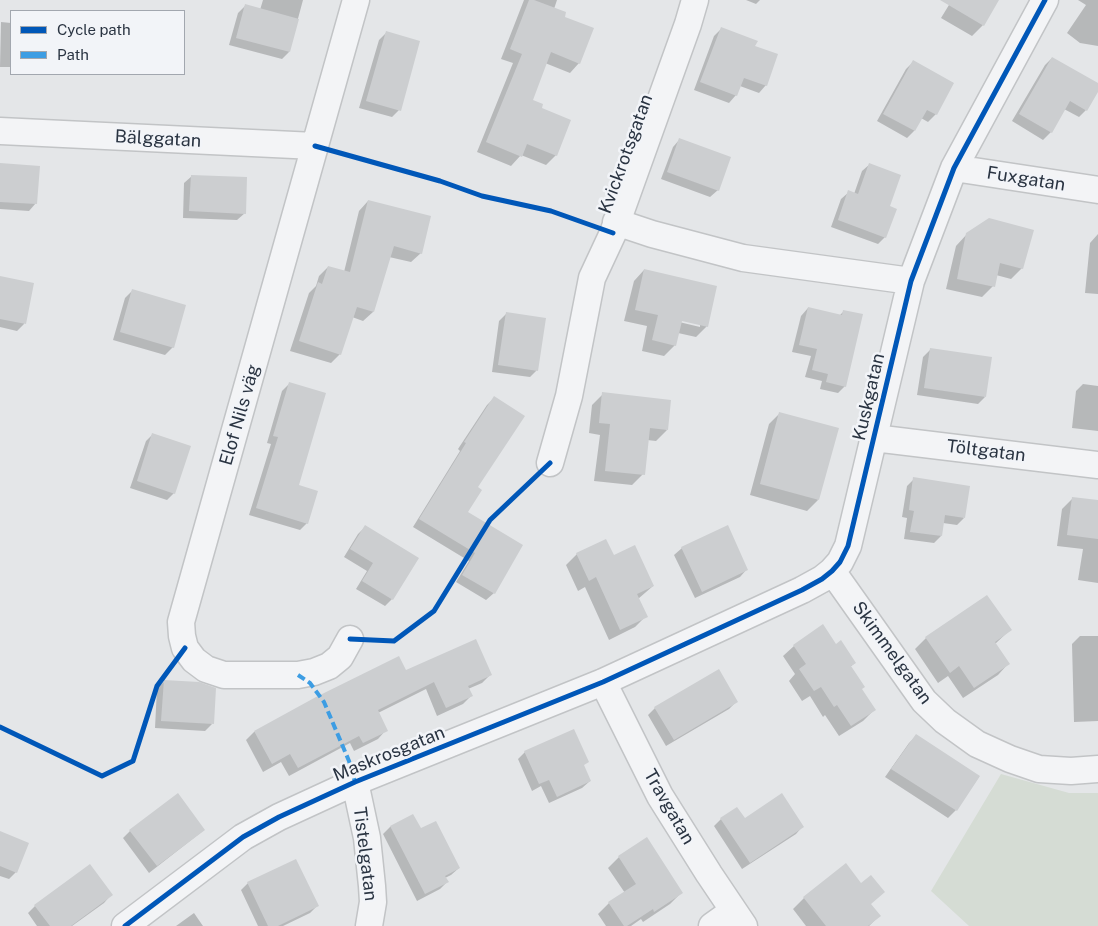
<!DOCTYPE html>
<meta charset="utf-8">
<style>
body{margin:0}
#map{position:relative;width:1098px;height:926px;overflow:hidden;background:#e4e6e8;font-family:"Public Sans",sans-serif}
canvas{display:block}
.legend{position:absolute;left:10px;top:10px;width:175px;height:65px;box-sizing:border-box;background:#f2f4f8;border:1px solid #a2a7af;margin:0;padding:6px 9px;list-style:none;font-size:15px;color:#2a3442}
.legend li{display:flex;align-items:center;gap:10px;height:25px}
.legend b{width:25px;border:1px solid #a2a7af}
</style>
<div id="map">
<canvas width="1098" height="926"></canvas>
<ul class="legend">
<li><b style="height:6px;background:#0057b8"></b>Cycle path</li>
<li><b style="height:6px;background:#3d9de3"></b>Path</li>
</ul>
</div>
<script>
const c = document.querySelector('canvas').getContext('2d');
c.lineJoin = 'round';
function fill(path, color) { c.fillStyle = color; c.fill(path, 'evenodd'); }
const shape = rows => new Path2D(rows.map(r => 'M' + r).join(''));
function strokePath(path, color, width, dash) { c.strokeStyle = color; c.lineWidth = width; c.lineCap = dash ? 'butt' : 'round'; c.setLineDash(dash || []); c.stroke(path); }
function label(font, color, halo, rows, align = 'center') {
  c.font = font + ' "Public Sans",sans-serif'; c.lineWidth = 5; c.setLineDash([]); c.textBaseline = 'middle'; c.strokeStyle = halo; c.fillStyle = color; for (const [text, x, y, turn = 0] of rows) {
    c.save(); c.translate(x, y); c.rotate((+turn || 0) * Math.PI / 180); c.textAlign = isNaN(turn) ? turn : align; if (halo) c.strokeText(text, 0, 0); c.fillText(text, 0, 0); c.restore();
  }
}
const green = shape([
 [1001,774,1069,793,1098,793,1098,926,969,926,931,891]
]);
const shadow = shape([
 [263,0,303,0,289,52,282,59,229,45,238,13,245,6,260,10],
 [524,0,557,0,554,9,563,17,579,63,570,73,545,63,531,101,540,109,556,155,546,165,521,155,511,166,477,152,513,63,501,59],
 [746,0,760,0,756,4],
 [952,0,998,0,983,25,972,36,941,18],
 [1078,0,1098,0,1098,46,1080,43,1067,33,1086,5],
 [1,22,11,23,11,67,0,67],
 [721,29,754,47,766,85,759,93,740,86,736,95,729,103,694,90,714,36],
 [386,33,399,110,392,117,359,108,379,40],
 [1052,58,1098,85,1098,90,1086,110,1079,117,1064,109,1051,132,1043,140,1012,121,1045,65],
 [913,62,953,83,936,114,928,122,921,118,914,131,907,138,877,121,906,69],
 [680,139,718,190,710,197,661,179,673,147],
 [870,164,888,207,885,237,878,244,831,227,841,199,849,192,854,194,862,171],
 [0,165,36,203,29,211,0,209],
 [192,176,245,213,237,220,183,218,184,183],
 [368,201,421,253,411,262,389,257,373,312,363,321,352,317,340,354,331,363,290,351,309,293,316,286,319,276,328,267,344,272,359,211],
 [967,234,1022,268,1011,279,996,275,993,286,982,297,946,289,956,246],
 [1098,234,1098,294,1085,293,1090,243],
 [644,270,707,326,696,337,678,333,675,345,664,356,642,351,647,326,624,321,634,281],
 [676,318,700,324,700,327,675,321],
 [0,277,33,284,24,324,17,331,0,327],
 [133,290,173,347,165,355,113,340,125,298],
 [808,308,839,316,844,311,845,386,838,393,820,389,822,381,805,377,811,356,792,352,801,316],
 [506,314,537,370,530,377,492,372,499,321],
 [930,350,985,397,978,404,917,395,923,357],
 [290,383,297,486,307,523,300,530,249,515,271,444,267,443,282,391],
 [1083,384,1098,386,1098,431,1072,428,1076,391],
 [603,394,667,430,656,441,647,440,643,474,632,485,594,481,600,435,589,433,592,405],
 [494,398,476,488,466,513,494,593,486,600,456,582,469,561,413,527,460,451,458,449,487,405],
 [780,413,818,500,807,511,750,495,769,424],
 [153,434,174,493,167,500,130,488,146,441],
 [914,479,964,518,957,525,943,523,941,536,934,543,904,539,907,518,902,517,907,486],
 [1073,498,1098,501,1098,583,1078,580,1083,549,1057,546,1062,509],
 [365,527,392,599,385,606,356,589,367,571,344,557,358,534],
 [682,548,747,569,740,577,695,598,674,555],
 [577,554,613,557,653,586,638,599,646,616,635,627,609,640,585,587,578,591,566,565],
 [1010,630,995,644,1008,664,998,675,963,698,948,676,938,683,915,649,926,638],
 [1080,636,1098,636,1098,721,1074,722,1072,644],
 [794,646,836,646,855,663,850,667,860,689,874,710,863,721,839,736,825,715,823,717,810,696,802,701,789,681,795,674,783,656],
 [405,672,491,674,482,683,468,689,471,696,463,704,437,716,426,689,378,713,386,730,378,739,354,751,350,743,289,776,281,762,263,772,246,740,254,732],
 [165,681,212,724,205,731,155,728,157,688],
 [736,702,729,709,666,746,648,715,655,708],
 [916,736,979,777,956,810,948,818,885,777,909,743],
 [525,752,583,766,590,781,582,788,549,803,541,786,532,791,518,759],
 [413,815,421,830,459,868,451,875,445,878,447,882,440,889,417,901,383,834,390,827],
 [721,819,745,820,803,826,796,834,742,869,714,826],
 [204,830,149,873,123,838,130,831],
 [0,832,16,872,9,879,0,876],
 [619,857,681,893,670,904,643,922,641,919,631,926,606,926,598,914,609,903,625,893,608,868],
 [845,865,870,905,879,916,869,926,806,926,793,909,804,898],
 [248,883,317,906,310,913,283,926,258,926,241,890],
 [111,895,104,903,72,926,37,926,28,913,35,906],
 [194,913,203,926,176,926]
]);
const building = shape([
 [529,0,534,0,566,12,565,17,594,28,580,64,551,52,533,100,543,104,542,108,571,120,557,156,527,144,522,157,486,142,522,54,510,49],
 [940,0,999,0,984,26],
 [245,4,299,19,290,52,236,38],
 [721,27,758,41,755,46,778,54,767,86,744,78,737,96,700,82],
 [386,31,420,41,401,111,366,101],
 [1052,57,1098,83,1098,92,1087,111,1070,101,1052,133,1019,114],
 [913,60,954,83,937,115,927,110,915,131,883,114],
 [679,138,731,157,719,191,667,172],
 [0,163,40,166,37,204,0,202],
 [869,163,901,175,890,206,897,209,886,238,838,220,848,190,858,194],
 [191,175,247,177,246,214,189,211],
 [368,200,431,216,422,254,394,246,374,312,357,307,341,355,299,341,318,282,322,284,328,266,350,272],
 [989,218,1034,230,1023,269,1000,263,995,287,957,279,966,233],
 [644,269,717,286,708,327,682,321,676,346,652,340,658,315,635,310],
 [0,276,34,283,26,324,0,319],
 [132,289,186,305,174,348,120,332],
 [808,307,842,315,843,310,863,314,846,387,826,382,828,374,812,370,817,349,799,345],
 [506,312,546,318,538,371,498,365],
 [930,348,992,357,986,397,924,388],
 [289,382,326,393,299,485,318,491,308,524,256,508,278,437,273,436],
 [602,392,671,400,668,430,650,428,645,475,605,471,610,424,599,423],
 [494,396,525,416,478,487,482,490,468,512,523,545,495,594,462,575,475,553,419,519,466,443,464,442],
 [779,412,839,428,819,500,760,484],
 [152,433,191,446,175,494,137,481],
 [913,477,970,486,965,518,945,515,942,536,910,532,914,511,909,510],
 [1072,497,1098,500,1098,539,1067,535],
 [365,525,419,558,393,600,362,581,373,563,350,549],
 [728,525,748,570,702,592,681,547],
 [606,539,614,555,635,545,654,586,637,594,648,617,620,630,596,577,589,581,576,553],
 [987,595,1012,630,995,642,1010,664,974,688,959,666,950,673,925,637],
 [823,624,836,644,841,640,856,663,851,666,865,687,862,689,876,710,851,726,837,705,834,707,821,687,814,691,799,669,806,664,793,645],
 [476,639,492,675,468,686,473,696,446,708,434,682,378,710,388,731,363,743,359,736,298,768,290,754,272,764,254,731,316,697,399,656,406,670],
 [719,669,738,702,674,740,654,707],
 [164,680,199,682,216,688,214,724,161,721],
 [574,729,589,762,584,765,591,781,557,797,549,780,539,784,524,751],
 [916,734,980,776,957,811,891,769],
 [178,793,205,830,157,866,129,830],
 [782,793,804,827,750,863,720,818,737,807,745,818],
 [413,814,421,828,436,821,460,868,445,876,449,882,425,894,390,826],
 [0,831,29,843,17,873,0,866],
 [647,837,683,893,654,912,653,909,627,926,624,926,608,902,636,884,618,856],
 [296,859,319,906,278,926,268,926,247,882],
 [846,863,861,883,871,875,885,892,871,904,881,916,868,926,826,926,803,897],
 [90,864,113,895,71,926,50,926,34,905]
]);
const minor = shape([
 [0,131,315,146],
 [954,168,1098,190],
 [616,222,652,234,743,258,911,281],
 [874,438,1098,465],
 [550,463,569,396,592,278,613,233,688,24,695,0],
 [832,571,924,701,945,721,977,744,1010,759,1039,769,1071,771,1098,769],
 [350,639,340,657,329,666,314,672,298,675,224,675,206,669,194,660,185,648,182,636,181,622,356,0],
 [603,682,660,796,709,874,744,926],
 [355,782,367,838,372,886,373,902,369,926],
 [125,926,243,837,279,817,355,782,603,682,802,590,822,579,832,571,840,562,848,546,911,281,954,168,1045,0],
 [712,926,733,911]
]);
const quiet = shape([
 [298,675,310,683,324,702,349,761,355,782]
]);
const cycleway = shape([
 [315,146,440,181,482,196,551,211,613,233],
 [350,639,394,641,434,611,490,520,550,463],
 [0,727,102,776,133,761,157,686,185,648],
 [125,926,243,837,279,817,355,782,603,682,802,590,822,579,832,571,840,562,848,546,911,281,954,168,1045,0]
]);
const streetNames = [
 ["Bälggatan",158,139,3],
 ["Kvickrotsgatan",626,154,-70],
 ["Fuxgatan",1026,179,9],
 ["Kuskgatan",869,397,-77],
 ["Elof Nils väg",240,415,-74],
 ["Töltgatan",986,451,7],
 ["Skimmelgatan",892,653,54],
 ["Maskrosgatan",389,754,-22],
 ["Travgatan",669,807,60],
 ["Tistelgatan",365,854,83]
];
fill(green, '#d5dcd4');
fill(shadow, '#0003');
fill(building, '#ccced0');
strokePath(minor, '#c2c4c6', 29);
strokePath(minor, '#f3f4f6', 26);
strokePath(quiet, '#3d9de3', 4, [8, 4]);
strokePath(cycleway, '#0057b8', 5);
label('18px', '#2a3442', '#f2f4f8', streetNames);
</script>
